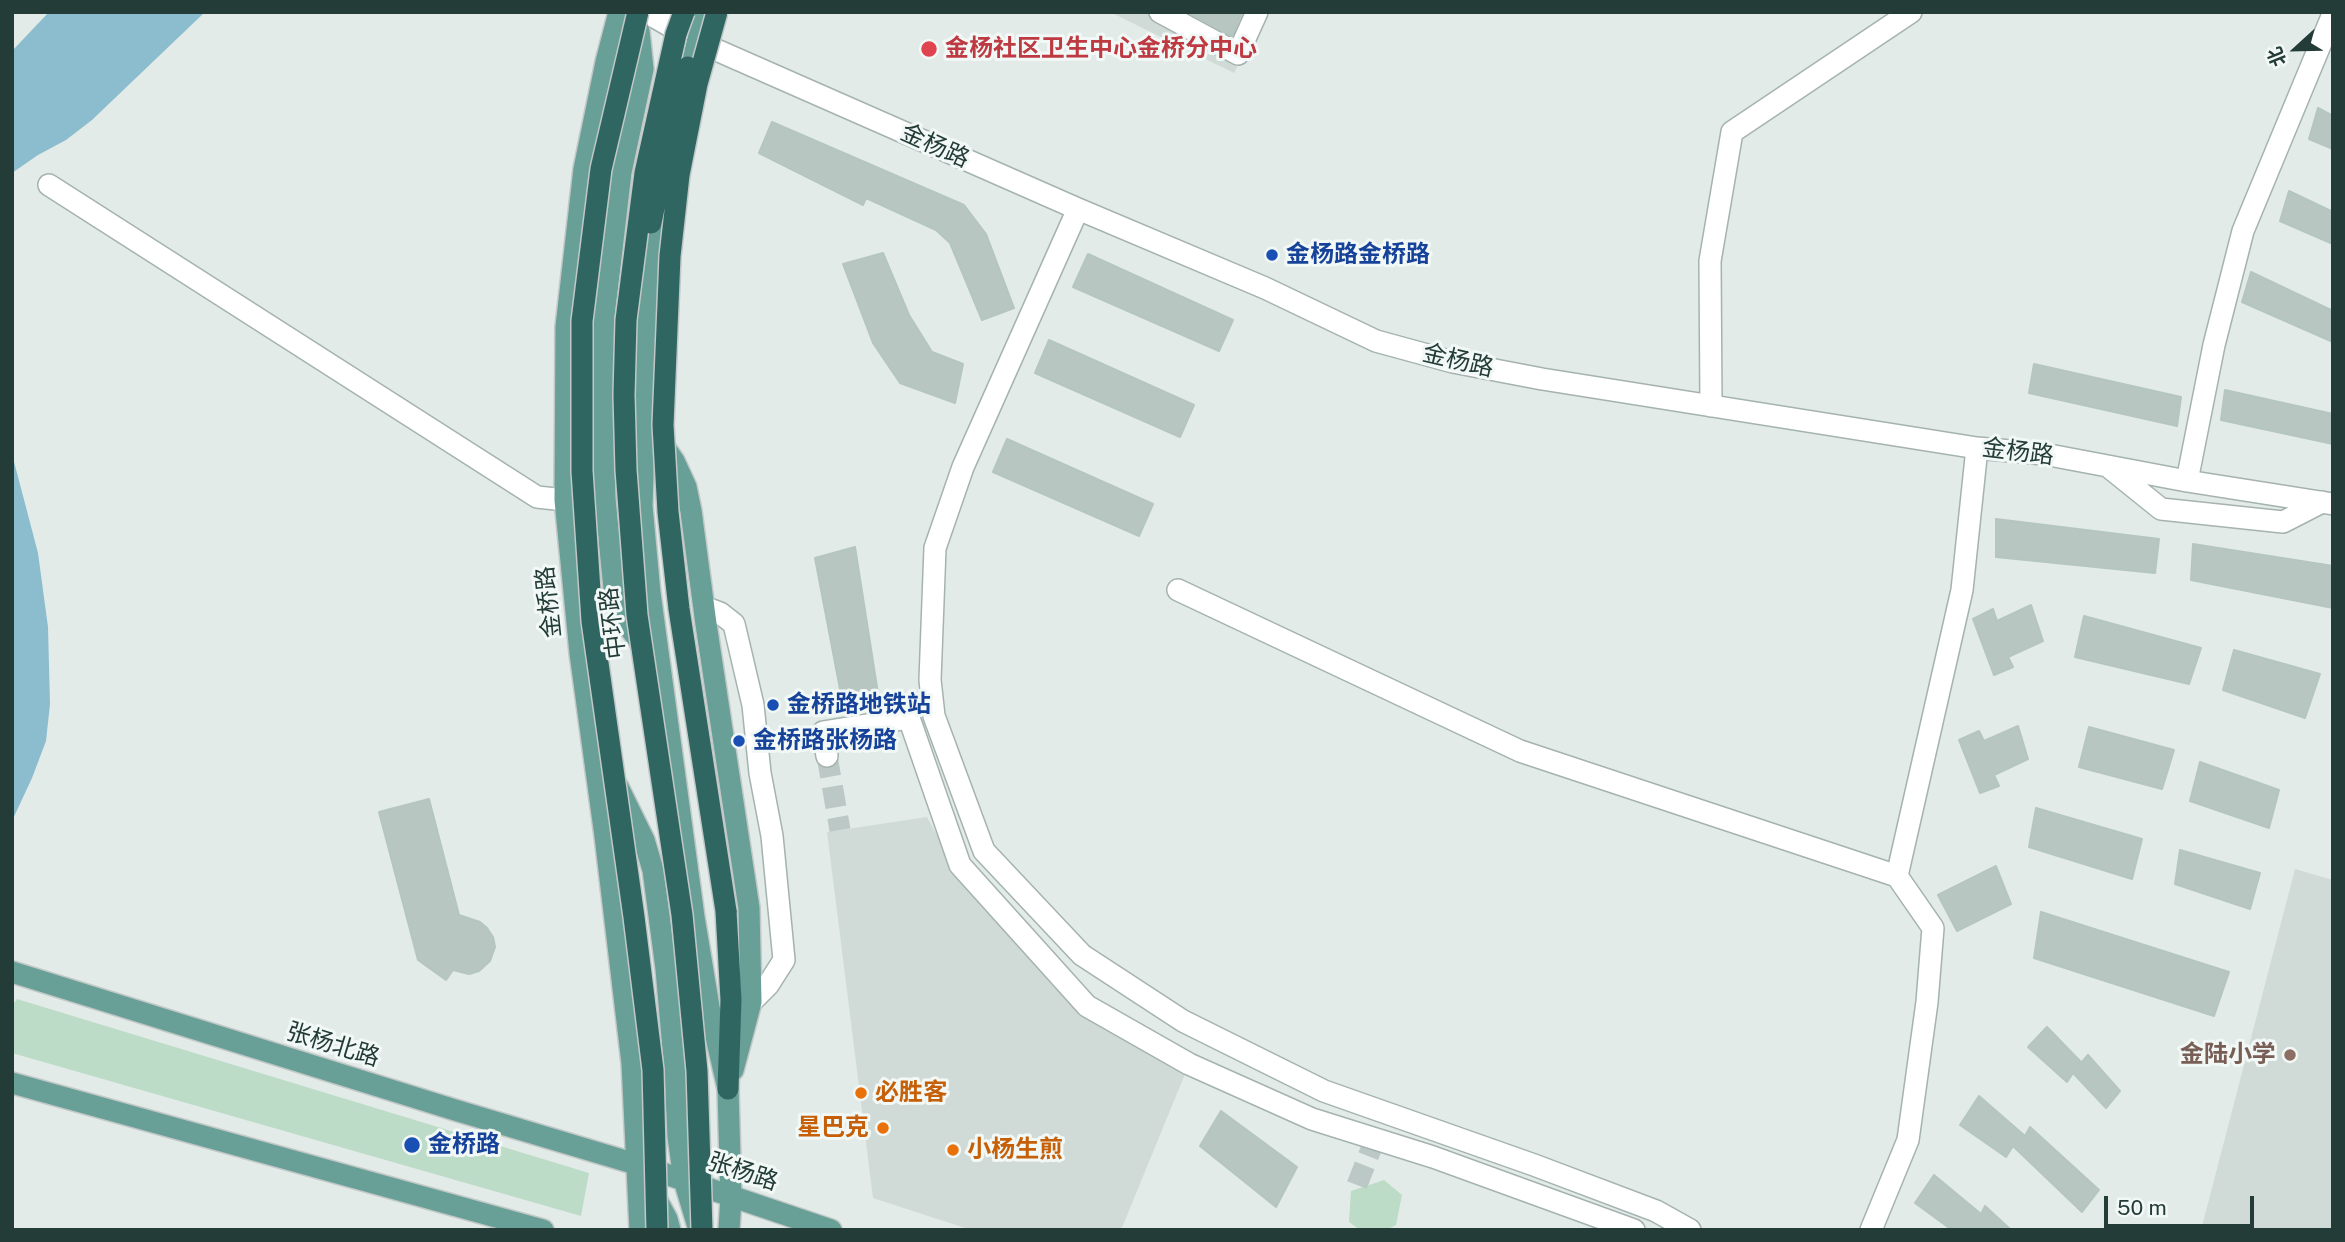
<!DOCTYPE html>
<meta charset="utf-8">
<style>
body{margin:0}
#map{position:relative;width:2345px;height:1242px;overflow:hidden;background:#e2ebe8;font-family:"Public Sans","Noto Sans SC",sans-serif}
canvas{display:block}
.frame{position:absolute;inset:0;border:14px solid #233c38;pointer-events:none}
.north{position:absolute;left:2261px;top:14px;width:70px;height:70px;-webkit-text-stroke:5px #f2f8f6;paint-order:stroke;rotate:248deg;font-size:19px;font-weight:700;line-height:28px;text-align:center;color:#233c38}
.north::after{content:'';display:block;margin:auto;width:24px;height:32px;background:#233c38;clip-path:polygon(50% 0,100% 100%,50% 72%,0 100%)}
.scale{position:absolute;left:2104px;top:1196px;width:150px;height:32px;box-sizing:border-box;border:4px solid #233c38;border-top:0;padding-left:9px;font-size:21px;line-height:24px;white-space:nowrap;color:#233c38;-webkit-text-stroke:5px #f2f8f6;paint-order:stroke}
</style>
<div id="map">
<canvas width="2345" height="1242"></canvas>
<div class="frame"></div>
<div class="north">北</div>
<div class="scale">50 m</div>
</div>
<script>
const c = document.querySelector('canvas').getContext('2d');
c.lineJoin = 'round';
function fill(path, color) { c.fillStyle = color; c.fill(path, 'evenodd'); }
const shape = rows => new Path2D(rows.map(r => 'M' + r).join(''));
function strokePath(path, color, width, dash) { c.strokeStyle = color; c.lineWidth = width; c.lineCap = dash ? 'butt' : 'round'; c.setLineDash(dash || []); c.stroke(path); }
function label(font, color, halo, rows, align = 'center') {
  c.font = font + ' "Public Sans","Noto Sans SC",sans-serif'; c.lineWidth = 6; c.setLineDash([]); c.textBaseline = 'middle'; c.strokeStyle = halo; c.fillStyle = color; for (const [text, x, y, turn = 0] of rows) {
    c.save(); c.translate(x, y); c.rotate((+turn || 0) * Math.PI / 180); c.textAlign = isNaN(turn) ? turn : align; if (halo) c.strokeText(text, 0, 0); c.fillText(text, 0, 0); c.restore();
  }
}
const built = shape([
 [1110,12,1265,12,1234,73],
 [927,817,956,870,1071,1002,1192,1057,1121,1230,971,1230,873,1198,827,832],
 [2295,869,2333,880,2333,1230,2201,1230]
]);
const green = shape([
 [17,999,589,1173,581,1216,12,1053,12,1006],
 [1384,1180,1402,1195,1396,1225,1386,1230,1360,1230,1349,1222,1351,1191]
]);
const water = shape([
 [49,12,205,12,92,120,66,140,38,155,12,173,12,51],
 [12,454,38,553,48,627,50,704,46,741,32,778,12,821]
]);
const building = shape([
 [1188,12,1242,12,1232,36,1188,12],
 [2318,108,2333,116,2333,149,2309,139,2318,108],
 [772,122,964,205,986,234,1014,308,982,320,950,243,936,230,866,198,863,205,759,153,772,122],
 [2289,191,2333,212,2333,244,2280,221,2289,191],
 [883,253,909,315,932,352,963,364,955,403,900,383,873,343,843,264,883,253],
 [1088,254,1233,320,1219,351,1073,287,1088,254],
 [2251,272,2333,311,2333,342,2242,302,2251,272],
 [1049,340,1194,405,1180,437,1035,373,1049,340],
 [2034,364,2181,397,2177,426,2029,393,2034,364],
 [2225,390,2333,414,2333,444,2221,420,2225,390],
 [1007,439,1153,504,1139,536,993,472,1007,439],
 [1996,519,2159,539,2155,573,1996,557,1996,519],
 [2193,544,2333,566,2333,608,2191,580,2193,544],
 [855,547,879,700,844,710,815,558,855,547],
 [2031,605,2043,641,2008,657,2013,667,1994,675,1973,619,1993,609,1997,621,2031,605],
 [2084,616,2201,648,2189,684,2075,657,2084,616],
 [2234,650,2320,674,2305,718,2223,690,2234,650],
 [2018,726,2028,759,1994,775,1999,786,1980,793,1959,740,1979,731,1984,741,2018,726],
 [2089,727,2174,750,2162,789,2079,767,2089,727],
 [2200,762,2279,790,2269,828,2190,801,2200,762],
 [429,799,459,915,480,922,487,928,493,937,495,947,490,961,479,971,469,974,453,970,446,980,418,960,379,812,429,799],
 [2036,808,2142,839,2132,879,2029,847,2036,808],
 [2180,850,2260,873,2250,909,2175,884,2180,850],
 [1996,866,2011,904,1957,931,1938,895,1996,866],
 [2041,912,2229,972,2214,1016,2034,958,2041,912],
 [2047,1027,2080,1061,2074,1071,2088,1055,2120,1091,2106,1108,2073,1073,2067,1082,2028,1047,2047,1027],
 [1979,1096,2025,1136,2030,1127,2099,1190,2082,1212,2013,1146,2006,1157,1960,1125,1979,1096],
 [1221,1111,1297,1167,1276,1207,1200,1146,1221,1111],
 [1934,1175,1981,1214,1985,1206,2011,1230,1952,1230,1915,1203,1934,1175]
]);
const minorTunnel = shape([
 [827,756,840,830],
 [1357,1185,1375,1139]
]);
const minor = shape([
 [646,12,696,41,1078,209,1265,288,1376,341,1453,362,1542,379,1977,448,2044,454,2187,481,2333,504],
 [1160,12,1238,54,1257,12],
 [49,185,537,497,565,500],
 [1078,209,963,467,935,548,930,680,934,716,984,851,1082,955,1183,1021,1324,1091,1534,1165,1656,1211,1690,1230],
 [1711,406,1710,261,1732,132,1911,12],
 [2110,468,2161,509,2283,522,2322,502],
 [2187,481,2214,345,2243,231,2333,14],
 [1178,590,1520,751,1897,876],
 [704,607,720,613,734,624,753,705,760,773,772,836,784,960,768,985,751,1002],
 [827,756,823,732,909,718,960,865,1087,1006,1189,1064,1312,1119,1433,1157,1634,1230],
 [1871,1230,1908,1140,1927,1002,1933,928,1897,876,1962,590,1977,448]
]);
const major = shape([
 [619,12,606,62,584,169,566,327,565,500,580,653,605,836,632,1063,640,1230],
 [686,85,705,12],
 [662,202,648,318,642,506,650,593,694,917,709,1007,728,1089,731,1197,729,1230],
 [603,416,604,317,621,172,643,69,639,31,634,21],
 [660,441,674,461,686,487,691,511,706,624,749,908,751,1002,733,1070],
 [626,469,603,416,605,499,615,598,622,618,644,647],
 [618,787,644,840,653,870,666,969,675,1071,678,1136,684,1180,699,1230],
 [12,972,455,1110,639,1165,831,1230],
 [12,1083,543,1230],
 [654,1195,667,1219,670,1230]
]);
const highway = shape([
 [726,911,731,1000,728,1089]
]);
const highwayBridge = shape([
 [638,12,601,169,582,321,582,471,592,621,634,917,653,1070,657,1230],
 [684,12,676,34,645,173,626,320,624,395,626,470,637,615,682,915,697,1071,702,1230],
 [717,12,697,84,679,175,670,256,663,425,668,512,679,609,726,911],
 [651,223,671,125,688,67]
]);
const markers = [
 [929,49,9,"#e0444e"],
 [1272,255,7,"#1a4fb4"],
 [773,705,7,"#1a4fb4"],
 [739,741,7,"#1a4fb4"],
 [2290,1055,7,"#8d6e63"],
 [861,1093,7,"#e8710a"],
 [883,1128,7,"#e8710a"],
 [412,1145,9,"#1a4fb4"],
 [953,1150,7,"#e8710a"]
];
const healthNames = [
 ["金杨社区卫生中心金桥分中心",945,49]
];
const streetNames = [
 ["金杨路",935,146,24],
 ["金杨路",1458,361,13],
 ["金杨路",2018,452,7],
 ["金桥路",549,602,-96],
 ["中环路",613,623,-97],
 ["张杨北路",333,1045,17],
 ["张杨路",743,1172,18]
];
const transitNames = [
 ["金杨路金桥路",1286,255],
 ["金桥路地铁站",787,705],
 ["金桥路张杨路",753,741],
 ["金桥路",428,1145]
];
const educationNames = [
 ["金陆小学",2276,1055]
];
const foodNames = [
 ["必胜客",875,1093],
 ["星巴克",869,1128,"right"],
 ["小杨生煎",967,1150]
];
fill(built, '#d0dbd7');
fill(green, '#bcdcc8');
fill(water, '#8cbdce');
fill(building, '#b7c6c1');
strokePath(building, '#b5c5c0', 2);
strokePath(minorTunnel, '#bcc8c5', 21, [21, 10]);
strokePath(minor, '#a5b3b0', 24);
strokePath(major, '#c1c8c7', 24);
strokePath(highway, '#c1c8c7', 24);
strokePath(minor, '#fff', 21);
strokePath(major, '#689f97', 21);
strokePath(highway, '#306661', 21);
strokePath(highwayBridge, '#c1c8c7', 24, []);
strokePath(highwayBridge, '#306661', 21);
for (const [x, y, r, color] of markers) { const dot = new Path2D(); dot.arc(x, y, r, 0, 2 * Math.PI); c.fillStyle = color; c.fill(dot); strokePath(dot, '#f2f8f6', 2.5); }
label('bold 24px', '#be3a42', '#f2f8f6', healthNames, 'left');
label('24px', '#233c38', '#f2f8f6', streetNames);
label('bold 24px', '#164399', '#f2f8f6', transitNames, 'left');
label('bold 24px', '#785e54', '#f2f8f6', educationNames, 'right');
label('bold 24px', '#c56008', '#f2f8f6', foodNames, 'left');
</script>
